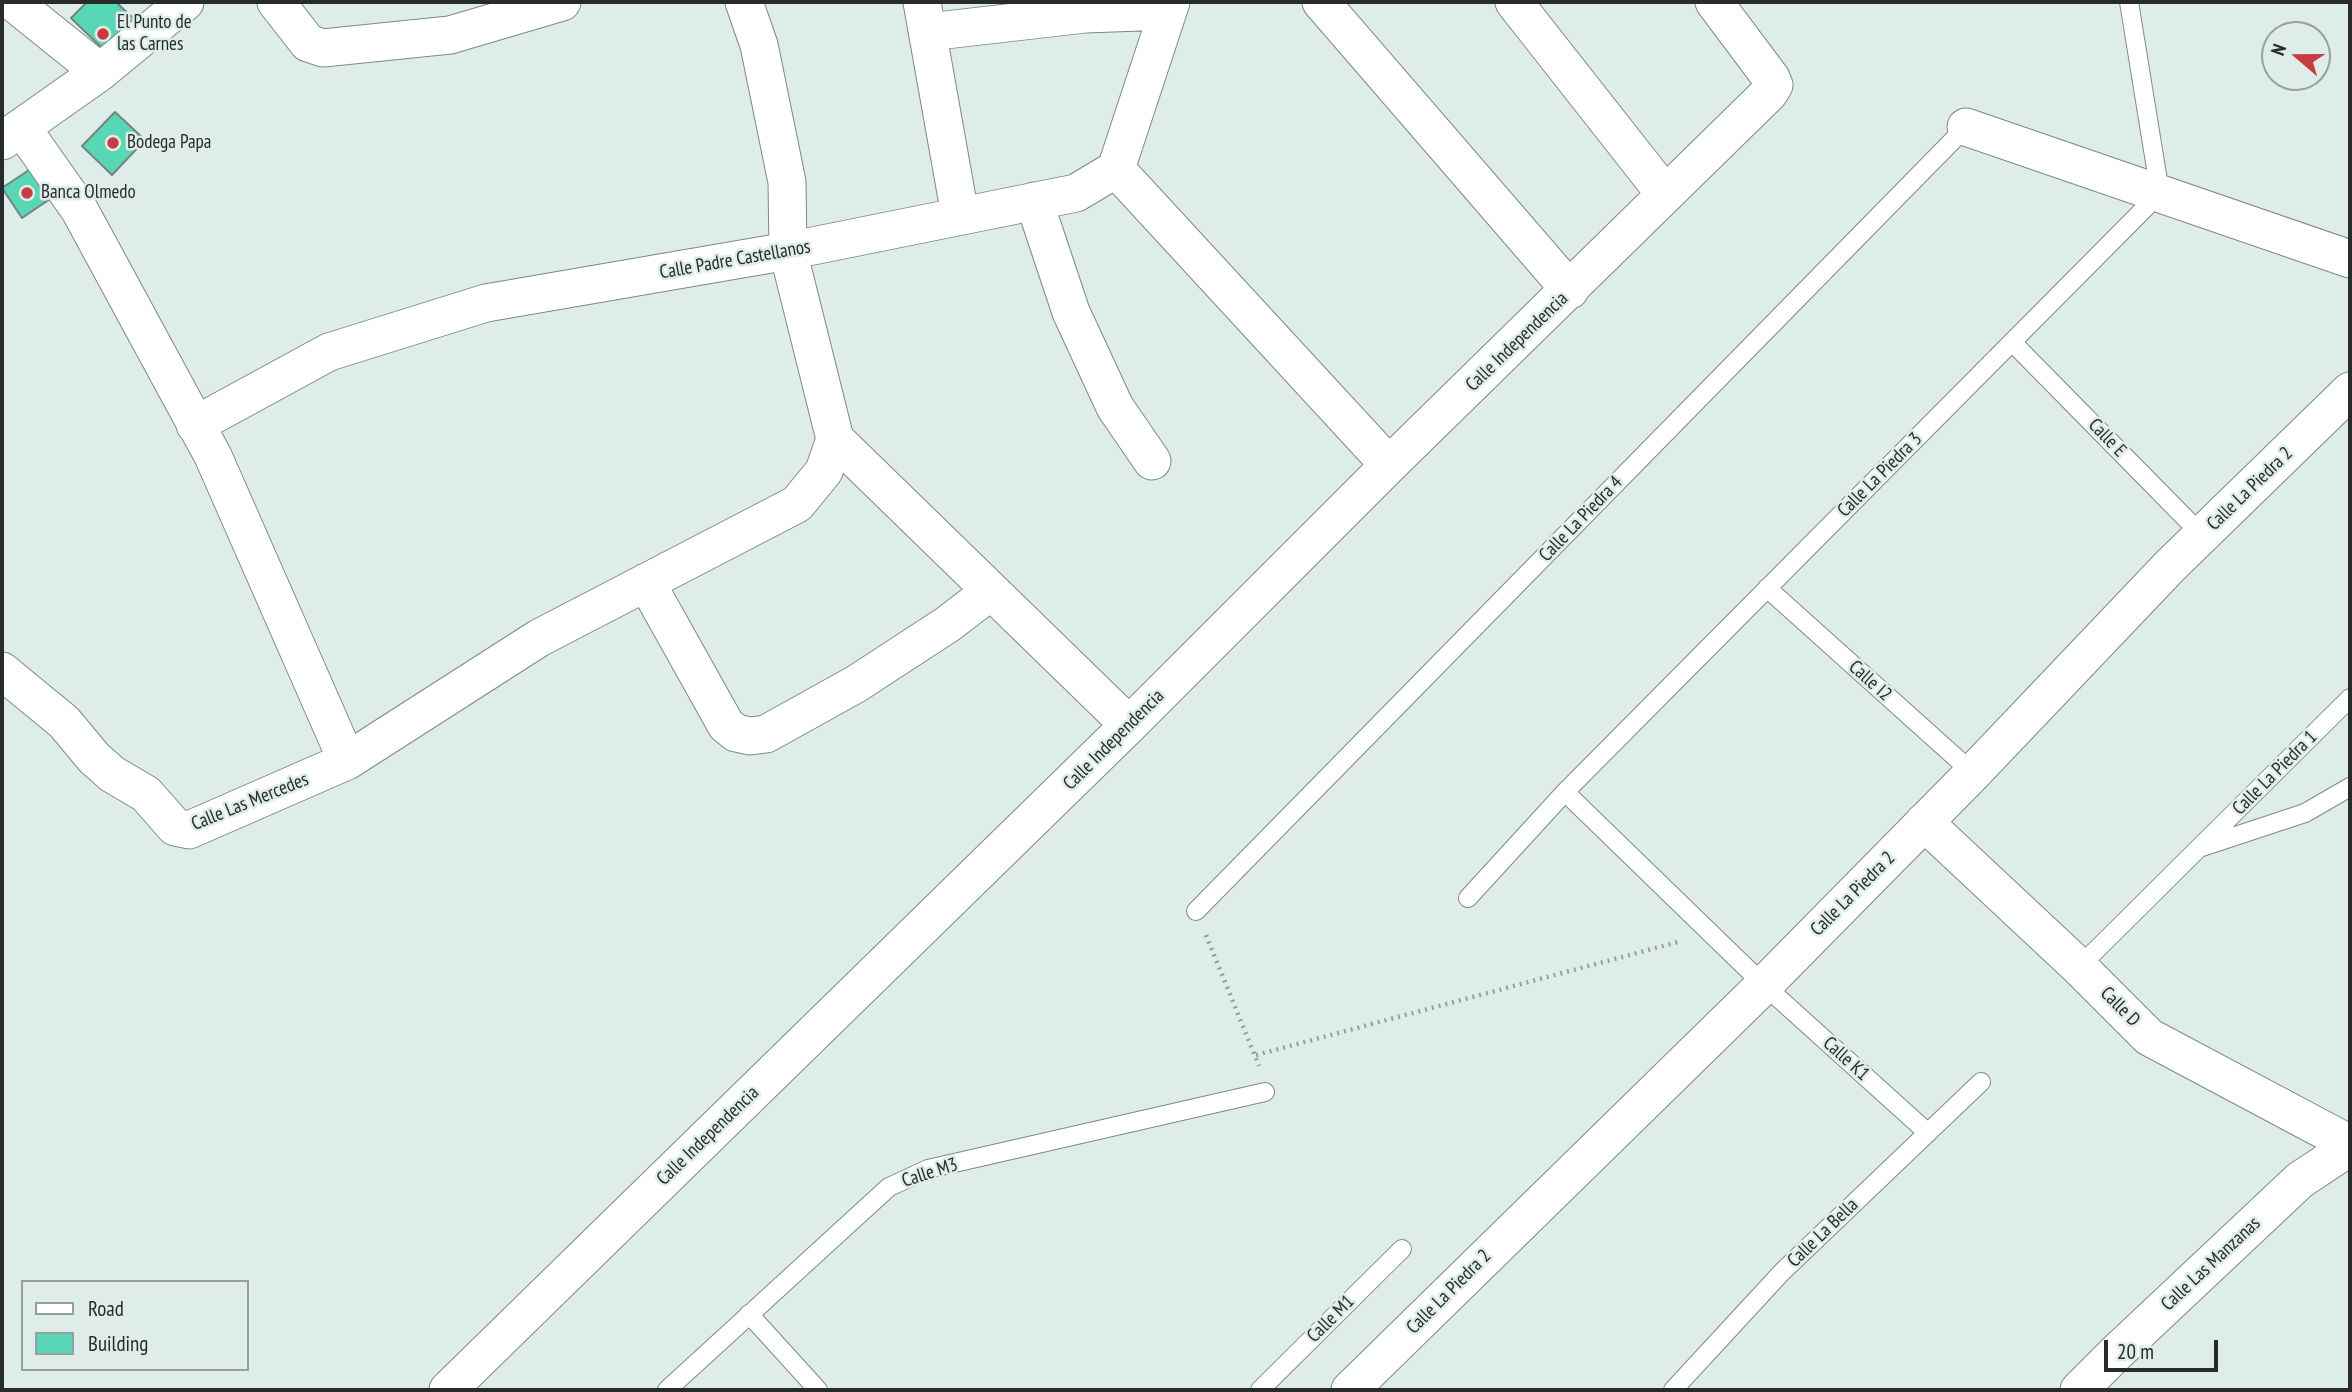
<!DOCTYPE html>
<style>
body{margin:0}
#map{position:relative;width:2352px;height:1392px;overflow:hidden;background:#dfede8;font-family:"PT Sans Narrow",sans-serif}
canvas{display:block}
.frame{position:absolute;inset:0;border:4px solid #272c2a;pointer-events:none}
.legend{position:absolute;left:21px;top:1280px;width:228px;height:91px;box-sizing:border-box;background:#dfede8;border:2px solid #95a09c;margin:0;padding:9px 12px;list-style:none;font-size:21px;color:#272c2a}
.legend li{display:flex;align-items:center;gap:14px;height:35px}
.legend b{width:35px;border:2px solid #95a09c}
.north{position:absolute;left:2261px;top:21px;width:70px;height:70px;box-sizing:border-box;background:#dfede8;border:2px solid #95a09c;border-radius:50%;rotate:290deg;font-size:19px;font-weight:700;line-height:28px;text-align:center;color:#272c2a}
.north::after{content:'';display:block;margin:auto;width:24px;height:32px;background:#ca3b41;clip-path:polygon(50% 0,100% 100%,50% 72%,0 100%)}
.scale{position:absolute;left:2104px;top:1340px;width:114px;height:32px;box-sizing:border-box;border:4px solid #272c2a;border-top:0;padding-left:9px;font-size:21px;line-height:24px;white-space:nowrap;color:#272c2a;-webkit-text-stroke:5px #dfede8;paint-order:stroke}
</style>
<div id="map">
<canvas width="2352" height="1392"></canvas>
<div class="frame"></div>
<ul class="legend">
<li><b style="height:9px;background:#fff"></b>Road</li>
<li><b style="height:19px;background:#57d7b5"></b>Building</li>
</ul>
<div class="north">N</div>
<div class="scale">20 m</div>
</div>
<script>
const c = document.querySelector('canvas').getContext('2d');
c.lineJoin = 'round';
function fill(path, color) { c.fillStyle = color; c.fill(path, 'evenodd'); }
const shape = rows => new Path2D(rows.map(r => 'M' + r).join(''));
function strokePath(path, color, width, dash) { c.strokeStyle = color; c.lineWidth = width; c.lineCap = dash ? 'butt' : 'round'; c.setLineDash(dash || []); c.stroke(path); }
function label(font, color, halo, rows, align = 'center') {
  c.font = font + ' "PT Sans Narrow",sans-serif'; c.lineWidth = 5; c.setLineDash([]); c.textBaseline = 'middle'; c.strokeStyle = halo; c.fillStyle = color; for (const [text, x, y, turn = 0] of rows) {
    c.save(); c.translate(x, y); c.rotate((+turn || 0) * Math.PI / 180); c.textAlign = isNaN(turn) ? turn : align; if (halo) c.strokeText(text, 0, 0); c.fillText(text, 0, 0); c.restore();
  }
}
const building = shape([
 [87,2,116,2,134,19,104,50,71,18,87,2],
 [115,112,145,140,112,175,82,146,115,112],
 [32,168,53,197,22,218,2,188,32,168]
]);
const path = shape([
 [1206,935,1259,1066],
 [1256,1055,1678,942]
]);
const service = shape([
 [2012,342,2202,535],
 [1767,588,1973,773],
 [1565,792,1764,985,1928,1133],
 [2202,847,2305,813,2350,787],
 [1468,898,1565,792,2160,193,2129,2],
 [1196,911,1966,127],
 [2079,967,2350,698],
 [749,1314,818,1390],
 [667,1390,889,1187,928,1169,1265,1092],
 [1260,1390,1402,1249],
 [1673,1390,1782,1272,1981,1082]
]);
const minor = shape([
 [13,2,100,72],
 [276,2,308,43,323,48,450,35,562,2],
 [922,2,960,215],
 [1321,2,1570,290],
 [1514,2,1665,194],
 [928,32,1085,14,1168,11],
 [1966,127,2350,259],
 [22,128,79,209,213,456,347,761],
 [2,141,100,72,185,2],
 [1116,169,1389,465],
 [1034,201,1071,312,1115,407,1152,461],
 [195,425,329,352,486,303,788,251,1076,193,1116,169,1171,2],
 [835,439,1129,725],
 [646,582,726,725,736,733,750,736,766,734,856,684,948,624,991,591],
 [2,671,64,722,94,758,112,774,146,794,175,827,189,830,347,761,539,638,797,504,824,471,835,439,788,251,787,182,759,45,744,2],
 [1924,822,2079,967,2149,1037,2350,1144],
 [448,1390,1129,725,1389,465,1769,93,1774,85,1771,78,1714,2],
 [1350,1390,1764,985,1973,773,2170,566,2350,391],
 [2079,1390,2115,1354,2300,1180,2350,1147]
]);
const markers = [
 [103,34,7,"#ca3b41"],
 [113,143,7,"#ca3b41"],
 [27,193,7,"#ca3b41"]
];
const poiNames = [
 ["El Punto de",117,23],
 ["las Carnes",117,45],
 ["Bodega Papa",127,143],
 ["Banca Olmedo",41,193]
];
const streetNames = [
 ["Calle Padre Castellanos",735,260,-10],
 ["Calle Independencia",1517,342,-44],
 ["Calle E",2107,438,46],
 ["Calle La Piedra 3",1880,475,-45],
 ["Calle La Piedra 2",2250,489,-44],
 ["Calle La Piedra 4",1581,519,-46],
 ["Calle I2",1870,681,42],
 ["Calle Independencia",1114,740,-45],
 ["Calle La Piedra 1",2275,773,-45],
 ["Calle Las Mercedes",250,802,-22],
 ["Calle La Piedra 2",1853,894,-45],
 ["Calle D",2120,1007,45],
 ["Calle K1",1846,1059,42],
 ["Calle Independencia",708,1136,-44],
 ["Calle M3",930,1173,-18],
 ["Calle La Bella",1823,1233,-44],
 ["Calle Las Manzanas",2211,1264,-43],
 ["Calle La Piedra 2",1449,1292,-45],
 ["Calle M1",1331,1319,-45]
];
fill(building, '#57d7b5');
strokePath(building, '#76837e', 2);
strokePath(service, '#7d8a85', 20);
strokePath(minor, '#7d8a85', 39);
strokePath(path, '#959f9c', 4.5, [2, 5]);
strokePath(service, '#fff', 18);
strokePath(minor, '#fff', 37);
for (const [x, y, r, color] of markers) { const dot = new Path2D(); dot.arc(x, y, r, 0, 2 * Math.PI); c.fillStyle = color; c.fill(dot); strokePath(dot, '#dfede8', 2.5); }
label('19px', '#272c2a', '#dfede8', poiNames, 'left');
label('19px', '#272c2a', '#dfede8', streetNames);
</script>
